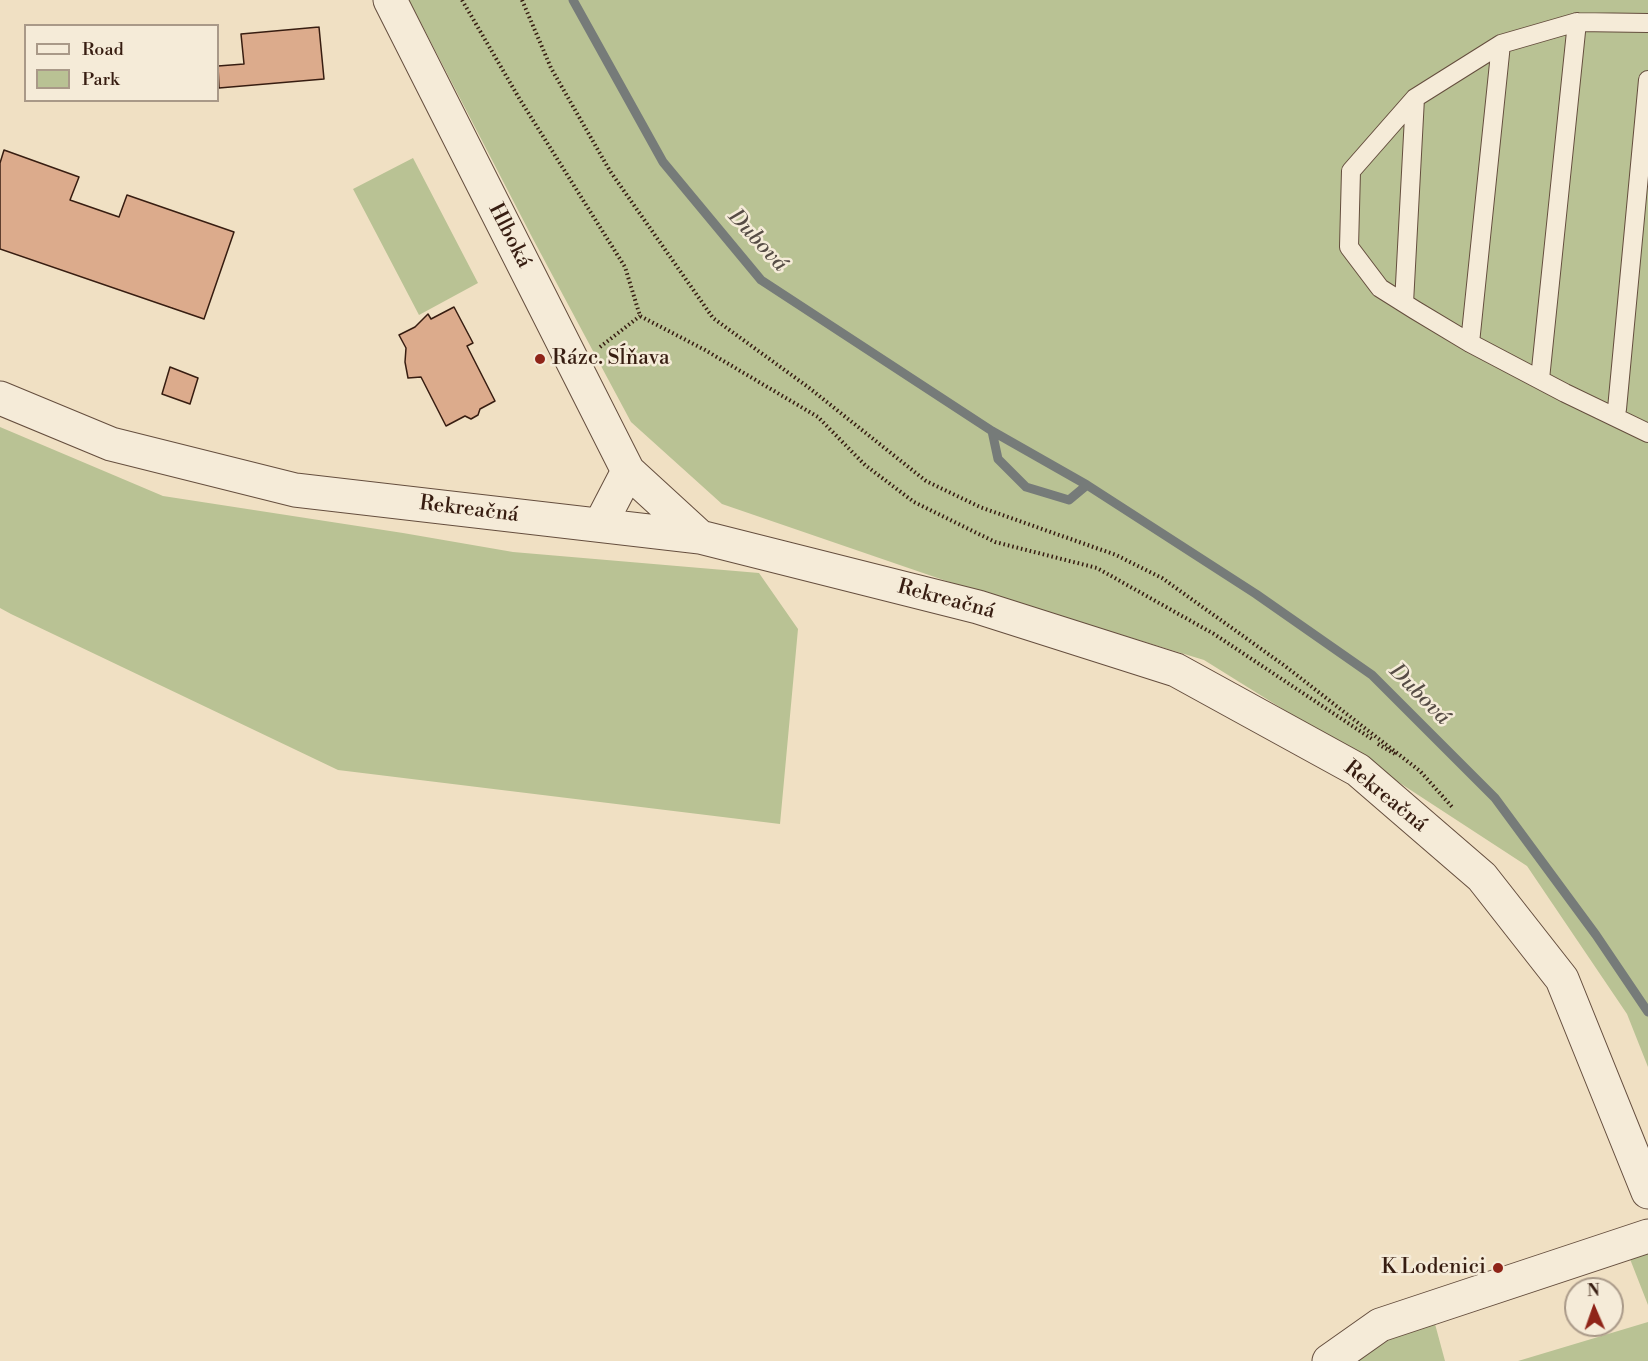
<!DOCTYPE html>
<meta charset="utf-8">
<style>
body{margin:0}
#map{position:relative;width:1648px;height:1361px;overflow:hidden;background:#f0e0c3;font-family:"Libre Bodoni",serif}
canvas{display:block}
.legend{position:absolute;left:24px;top:24px;width:195px;height:78px;box-sizing:border-box;background:#f5ebd8;border:2px solid #a99988;margin:0;padding:8px 10px;list-style:none;font-size:18px;color:#371d11}
.legend li{display:flex;align-items:center;gap:12px;height:30px}
.legend b{width:30px;border:2px solid #a99988}
.north{position:absolute;left:1564px;top:1277px;width:60px;height:60px;box-sizing:border-box;background:#f5ebd8;border:2px solid #a99988;border-radius:50%;rotate:358deg;font-size:16px;font-weight:700;line-height:24px;text-align:center;color:#371d11}
.north::after{content:'';display:block;margin:auto;width:21px;height:27px;background:#8f2418;clip-path:polygon(50% 0,100% 100%,50% 72%,0 100%)}
</style>
<div id="map">
<canvas width="1648" height="1361"></canvas>
<ul class="legend">
<li><b style="height:8px;background:#f5ebd8"></b>Road</li>
<li><b style="height:16px;background:#b9c294"></b>Park</li>
</ul>
<div class="north">N</div>
</div>
<script>
const c = document.querySelector('canvas').getContext('2d');
c.lineJoin = 'round';
function fill(path, color) { c.fillStyle = color; c.fill(path, 'evenodd'); }
const shape = rows => new Path2D(rows.map(r => 'M' + r).join(''));
function strokePath(path, color, width, dash) { c.strokeStyle = color; c.lineWidth = width; c.lineCap = dash ? 'butt' : 'round'; c.setLineDash(dash || []); c.stroke(path); }
function label(font, color, halo, rows, align = 'center') {
  c.font = font + ' "Libre Bodoni",serif'; c.lineWidth = 5; c.setLineDash([]); c.textBaseline = 'middle'; c.strokeStyle = halo; c.fillStyle = color; for (const [text, x, y, turn = 0] of rows) {
    c.save(); c.translate(x, y); c.rotate((+turn || 0) * Math.PI / 180); c.textAlign = isNaN(turn) ? turn : align; if (halo) c.strokeText(text, 0, 0); c.fillText(text, 0, 0); c.restore();
  }
}
const green = shape([
 [409,0,1648,0,1648,1067,1627,1014,1527,866,1363,759,1204,660,958,585,722,504,631,422,533,239],
 [413,158,478,283,419,315,353,189],
 [0,427,163,496,403,533,513,552,759,573,798,629,780,824,338,770,11,614,0,608],
 [1648,1253,1648,1305,1630,1259],
 [1648,1322,1648,1361,1518,1361],
 [1435,1324,1445,1361,1357,1361,1390,1339]
]);
const stream = shape([
 [573,0,663,162,761,280,992,431,1087,485,1256,594,1372,675,1495,798,1596,935,1648,1012],
 [992,431,998,459,1026,487,1069,500,1087,485]
]);
const building = shape([
 [319,27,324,79,219,88,218,66,244,64,241,34,319,27],
 [4,150,79,177,70,200,119,217,127,195,234,232,204,319,0,249,0,163,4,150],
 [454,307,473,343,467,346,495,401,480,409,478,415,471,419,465,416,446,426,421,377,408,378,405,362,406,348,399,335,415,327,428,314,431,319,454,307],
 [170,367,198,378,190,404,162,394,170,367]
]);
const path = shape([
 [462,0,519,98,625,267,640,316,705,350,818,417,865,465,914,502,995,542,1097,568,1214,634,1372,739],
 [522,0,551,68,610,171,713,318,808,387,926,481,980,507,1116,555,1162,578,1285,666,1420,771,1453,808],
 [600,347,640,316],
 [1378,744,1395,754]
]);
const lane = shape([
 [1648,23,1577,22,1501,44,1415,98,1351,171,1349,247,1380,288,1415,310,1470,343,1565,393,1648,433],
 [1404,303,1415,98],
 [1470,343,1501,44],
 [1540,379,1577,22],
 [1614,416,1617,409,1648,80]
]);
const street = shape([
 [390,0,628,471,700,537],
 [0,398,111,444,295,490,700,537,978,607,1176,670,1358,770,1482,877,1562,979,1648,1192],
 [600,525,628,471],
 [1329,1361,1380,1325,1648,1236]
]);
const markers = [
 [540,359,6,"#8f2418"],
 [1498,1268,6,"#8f2418"]
];
const streetNames = [
 ["Hlboká",509,236,63],
 ["Rekreačná",469,510,7],
 ["Rekreačná",946,600,15],
 ["Rekreačná",1385,797,39]
];
const poiNames = [
 ["Rázc. Sĺňava",552,359],
 ["K Lodenici",1486,1268,"right"]
];
const waterNames = [
 ["Dubová",757,241,47],
 ["Dubová",1419,695,45]
];
fill(green, '#b9c294');
strokePath(stream, '#767b79', 9);
fill(building, '#dcab8c');
strokePath(building, '#371d11', 1.5);
strokePath(lane, '#654e3e', 20);
strokePath(street, '#654e3e', 35);
strokePath(path, '#371d11', 4, [1.5, 3]);
strokePath(lane, '#f5ebd8', 18);
strokePath(street, '#f5ebd8', 33);
for (const [x, y, r, color] of markers) { const dot = new Path2D(); dot.arc(x, y, r, 0, 2 * Math.PI); c.fillStyle = color; c.fill(dot); strokePath(dot, '#f5ebd8', 2); }
label('21px', '#371d11', '#f5ebd8', streetNames);
label('21px', '#371d11', '#f5ebd8', poiNames, 'left');
label('italic 22px', '#564c45', '#f5ebd8', waterNames);
</script>
